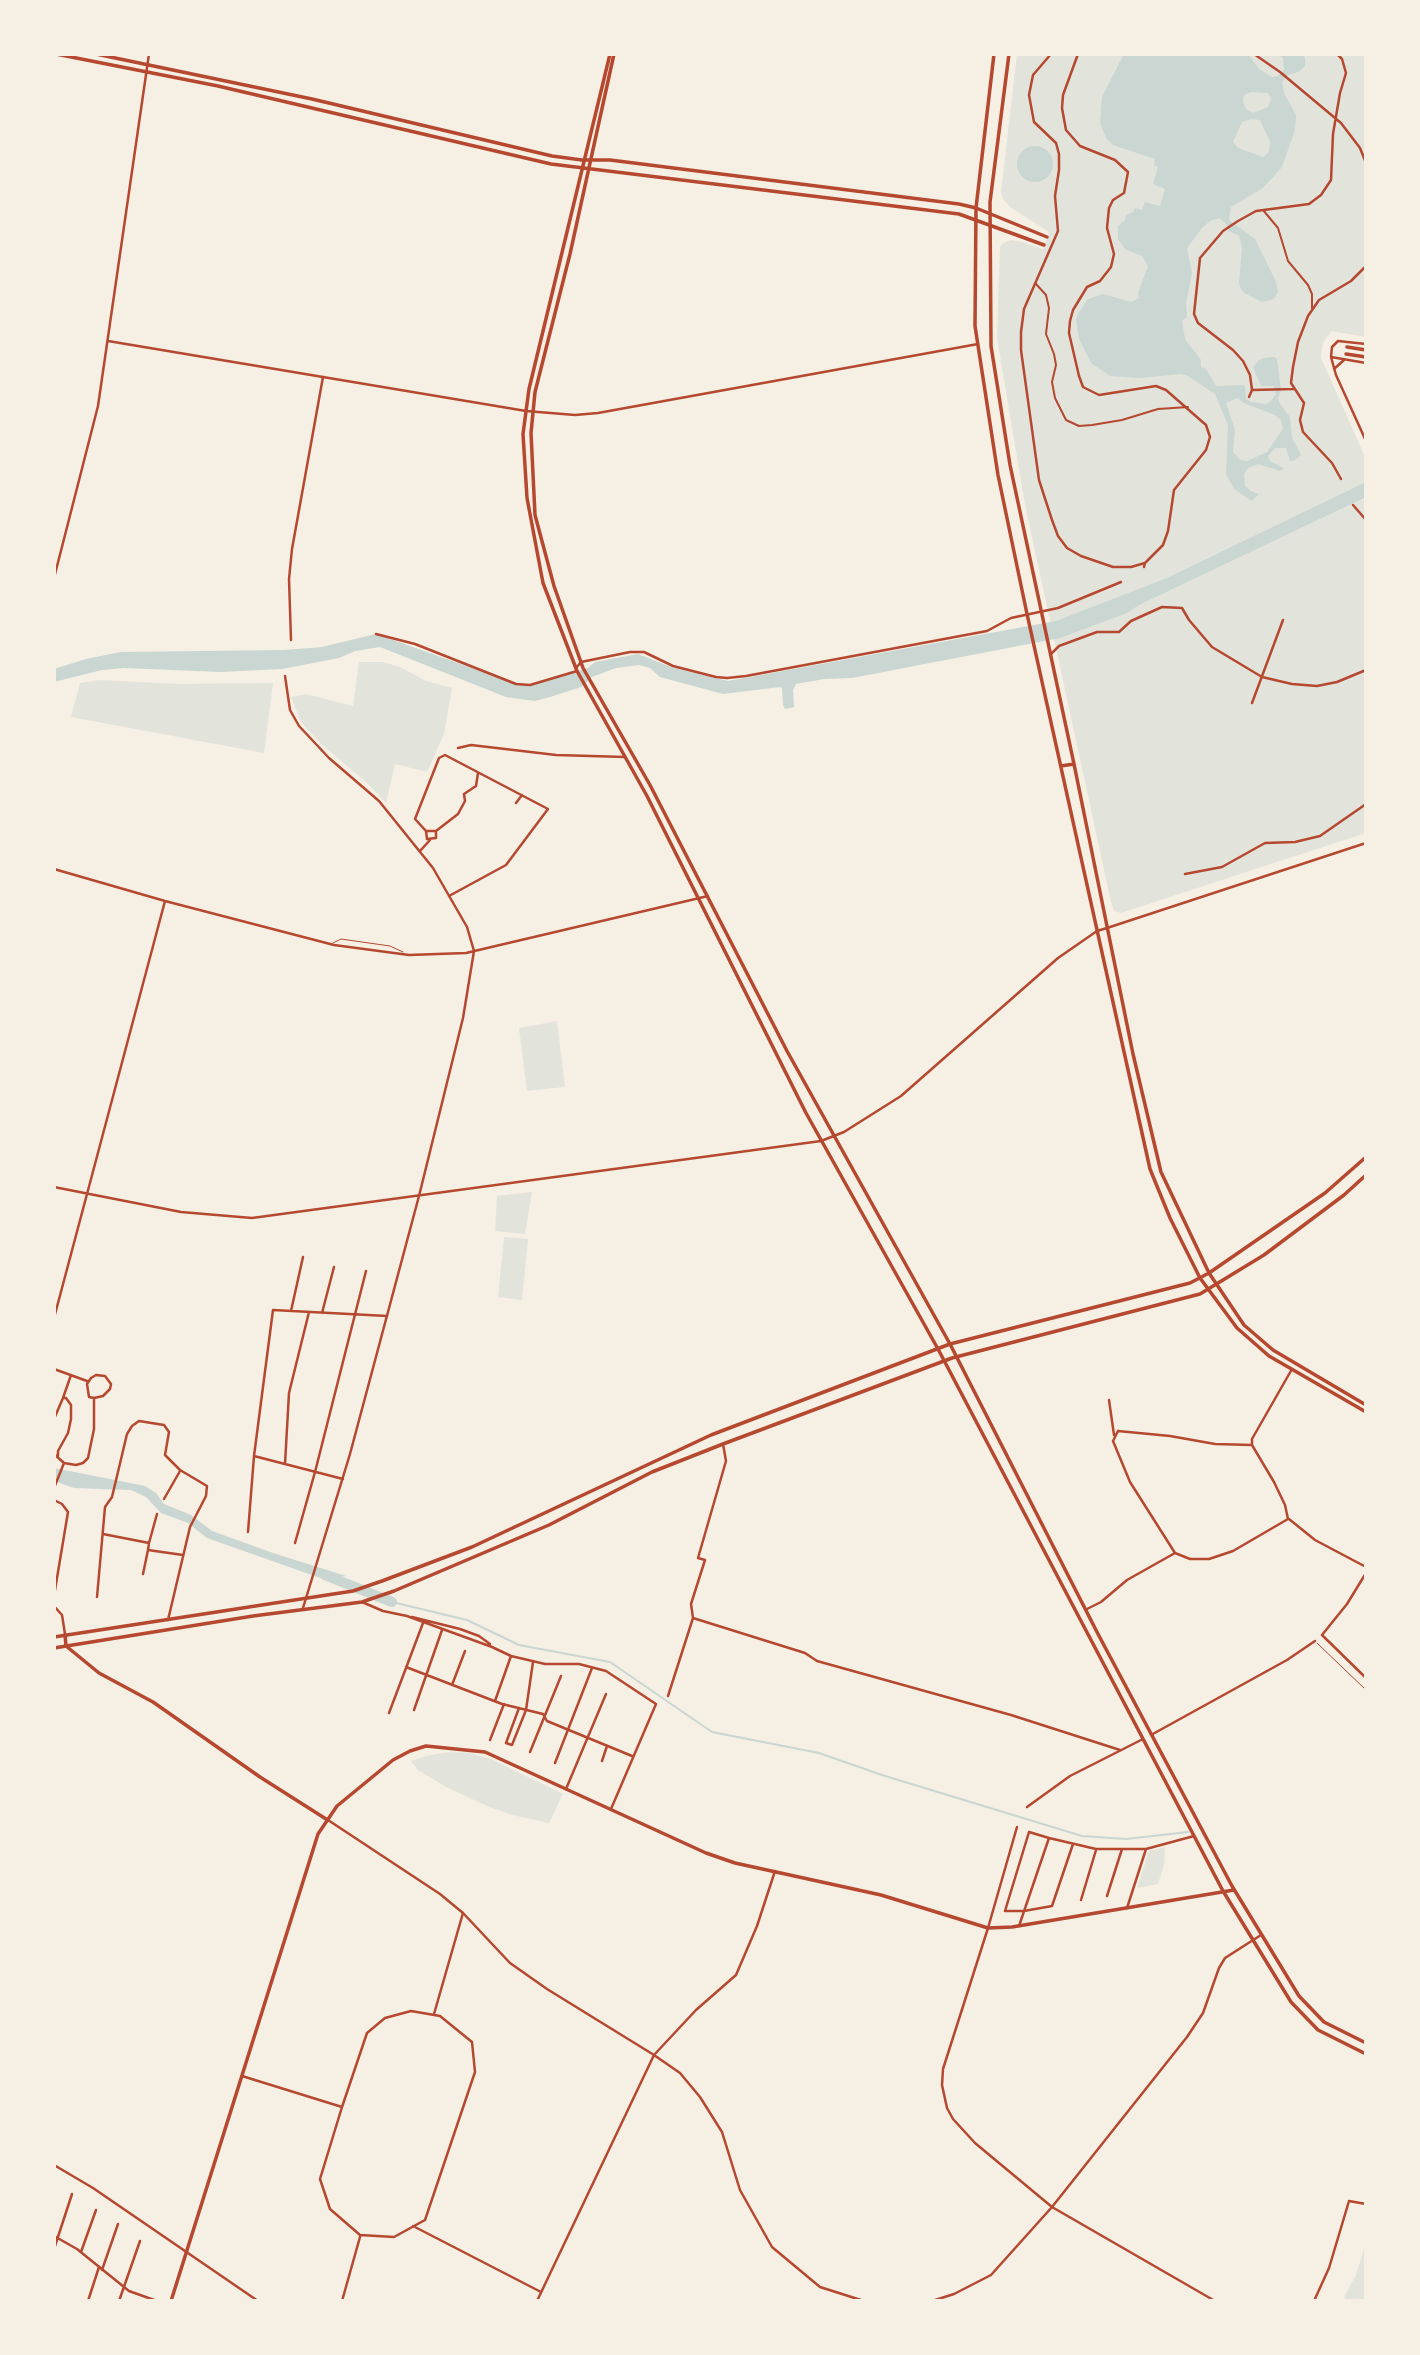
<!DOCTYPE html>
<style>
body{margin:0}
#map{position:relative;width:1420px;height:2355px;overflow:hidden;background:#f6efe4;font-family:Spectral,serif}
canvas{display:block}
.frame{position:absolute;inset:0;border:56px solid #f6efe4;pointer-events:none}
</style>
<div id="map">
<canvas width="1420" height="2355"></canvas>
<div class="frame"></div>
</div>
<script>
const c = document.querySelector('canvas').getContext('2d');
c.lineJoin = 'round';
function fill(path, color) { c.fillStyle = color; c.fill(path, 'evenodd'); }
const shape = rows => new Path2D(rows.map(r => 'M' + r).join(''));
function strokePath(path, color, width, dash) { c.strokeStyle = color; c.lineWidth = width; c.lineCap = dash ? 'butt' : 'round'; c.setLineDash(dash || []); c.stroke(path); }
const green = shape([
 [1017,54,1366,54,1366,337,1332,331,1323,342,1321,358,1366,459,1366,833,1121,913,1114,911,1111,902,1025,505,997,338,1000,247,1003,243,1011,240,1023,242,1043,249,1049,232,1010,207,1003,199,1001,192],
 [359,662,383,662,400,667,426,681,452,688,444,734,427,772,395,764,386,803,366,782,320,743,301,722,291,697,306,694,353,706],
 [100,680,178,684,273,683,264,753,71,717,80,683],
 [557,1021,565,1087,527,1091,519,1028],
 [532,1192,525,1234,495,1231,497,1196],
 [504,1237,528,1239,522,1300,498,1297],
 [450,1752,470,1753,491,1759,563,1794,549,1823,512,1815,487,1806,446,1787,418,1770,411,1761,430,1755],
 [1165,1847,1164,1865,1158,1884,1137,1888,1149,1851],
 [1364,2249,1366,2298,1364,2301,1347,2301,1344,2297,1356,2275]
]);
const water = shape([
 [1124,54,1248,54,1259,69,1272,77,1278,76,1284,70,1283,58,1277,54,1303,54,1305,58,1305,66,1298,72,1288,75,1282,82,1284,93,1296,115,1295,130,1282,167,1263,188,1231,207,1229,220,1255,239,1276,282,1278,292,1274,299,1262,302,1244,293,1241,289,1239,283,1242,247,1239,236,1229,231,1227,225,1220,218,1210,221,1202,228,1187,248,1192,273,1186,303,1187,317,1182,321,1185,339,1201,360,1201,367,1206,369,1216,386,1242,385,1245,386,1246,399,1251,402,1266,404,1271,401,1276,394,1274,386,1261,386,1253,367,1259,360,1264,358,1274,357,1277,359,1281,390,1278,398,1280,404,1290,417,1292,438,1301,455,1295,460,1290,461,1286,448,1275,448,1268,456,1270,461,1284,468,1280,471,1258,464,1248,468,1244,474,1245,486,1251,491,1259,494,1252,501,1234,489,1226,474,1228,425,1215,394,1188,376,1181,374,1139,378,1110,376,1091,363,1079,339,1076,319,1079,312,1088,299,1103,294,1131,302,1139,298,1138,293,1148,266,1142,256,1125,249,1118,239,1118,226,1125,220,1126,215,1133,212,1135,208,1142,210,1145,202,1160,206,1165,189,1153,184,1158,167,1154,165,1155,159,1113,145,1106,138,1100,123,1102,97],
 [1251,92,1268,93,1271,99,1268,107,1253,113,1246,109,1243,102,1244,95],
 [1251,119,1260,120,1270,142,1269,152,1263,157,1238,148,1233,142,1242,122],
 [1237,398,1244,403,1275,415,1281,420,1283,429,1267,452,1247,461,1240,460,1233,452,1235,430,1226,403],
 '1017 164a18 18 0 1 1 36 0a18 18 0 1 1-36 0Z',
 [1366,482,1366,497,1139,605,1127,613,1060,638,852,678,824,679,796,684,793,690,794,707,785,709,783,705,782,688,780,687,723,694,660,677,650,668,639,665,616,668,592,677,581,687,550,697,535,701,506,697,380,647,355,651,339,658,282,669,221,672,124,668,102,670,54,682,54,669,86,659,121,652,285,650,322,647,376,634,517,684,530,685,588,668,595,662,638,654,671,667,728,681,1056,621,1167,578],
 [54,1468,145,1486,156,1493,164,1504,191,1515,212,1531,273,1553,346,1576,326,1580,207,1538,188,1523,161,1513,146,1497,131,1490,74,1488,54,1481]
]);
const stream = shape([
 [392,1602,467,1620,519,1645,610,1662,712,1732,819,1753,882,1775,1082,1836,1126,1839,1188,1832]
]);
const river = shape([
 [325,1575,392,1602]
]);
const service = shape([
 [333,943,341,939,390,946,403,952],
 [1317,1643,1366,1690]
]);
const pedestrian = shape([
 [1263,210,1278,228,1288,261,1308,285,1312,294,1312,308],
 [1036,284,1046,295,1049,308,1046,334,1054,354,1056,365,1052,382,1055,398,1066,420,1079,426,1092,425,1122,420,1158,409,1188,407]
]);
const minor = shape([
 [1051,54,1033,75,1029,95,1034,122,1056,143,1059,154,1059,170,1055,196,1058,231,1024,309,1021,332,1021,350,1039,480,1052,520,1058,536,1067,548,1081,556,1113,567,1131,567,1145,563],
 [1078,54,1063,95,1062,108,1066,130,1080,146,1115,160,1128,172,1124,193,1113,200,1109,208,1107,228,1114,254,1111,267,1100,281,1087,287,1073,310,1070,321,1069,333,1079,376,1083,387,1099,395,1156,386,1166,390,1206,425,1210,437,1206,450,1174,490,1168,531,1163,545,1145,563,1144,567],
 [1254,54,1280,72,1341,123,1360,148,1366,163],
 [1366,344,1338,341,1332,347,1331,357,1336,375,1366,441],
 [1331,357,1366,363],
 [1334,369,1344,360],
 [1252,390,1294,389],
 [1249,397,1252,390,1250,375,1243,361,1233,350,1198,323,1194,314,1200,258,1223,231,1238,221,1256,211,1309,204,1321,195,1331,180,1333,134,1340,93,1346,73,1342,59,1337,54],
 [1341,479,1332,463,1303,432,1300,420,1304,403,1291,383,1293,367,1298,342,1308,316,1319,300,1351,281,1366,266],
 [1353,505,1366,520],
 [376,634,415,644,516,684,530,685,577,671],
 [291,640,289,579,292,549,323,377],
 [1051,654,1059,646,1097,632,1119,632,1131,621,1162,607,1182,608,1189,620,1212,647,1262,677,1292,684,1317,686,1337,682,1366,670],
 [576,668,581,662,630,652,644,652,673,666,716,677,727,678,746,676,987,631,1011,618,1058,608,1121,582],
 [1252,703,1283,620],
 [458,748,471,745,556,755,625,757],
 [516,803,522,795],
 [426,831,436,831,436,838,427,839,426,831,415,819,439,758,445,755,548,809,506,865,449,896],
 [436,831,458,814,465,801,464,794,476,786,478,773],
 [420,851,430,840],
 [1185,874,1222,867,1265,843,1295,842,1320,836,1366,804],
 [1107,928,1366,843],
 [291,1311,303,1257],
 [322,1313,334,1267],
 [54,1369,87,1381],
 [63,1398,71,1375],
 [1109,1400,1114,1435],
 [54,1419,63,1398,66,1398,71,1405,71,1419,68,1433,58,1451,58,1456],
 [1118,1431,1170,1436,1215,1444,1252,1445,1274,1482,1285,1505,1288,1519,1233,1551,1209,1559,1190,1559,1175,1553,1130,1482,1113,1441,1118,1431],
 [723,1444,726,1461,698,1558,705,1560,691,1604,693,1618,805,1653,817,1661,1011,1715,1120,1750],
 [1252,1445,1252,1439,1292,1369],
 [54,1454,64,1463],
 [285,1464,289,1393,309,1312],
 [343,1479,254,1456,273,1310,387,1316],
 [54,1488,64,1463,76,1465,83,1463,88,1458,94,1429,94,1398,103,1396,110,1389,111,1384,105,1376,96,1375,91,1378,87,1384,89,1397,94,1398],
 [164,1499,180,1471],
 [54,1500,62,1504,68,1512,54,1596],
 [1289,1519,1315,1540,1366,1567],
 [248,1532,254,1456],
 [103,1534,149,1543,148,1550,183,1555],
 [149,1543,157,1514],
 [295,1543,315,1472,366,1271],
 [143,1574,148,1550],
 [97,1597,105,1507,112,1497,127,1434,132,1426,139,1421,164,1425,169,1432,165,1455,180,1470,207,1486,206,1496,190,1527,168,1620],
 [362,1602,383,1611,407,1616,492,1647,511,1656,545,1664,579,1664,606,1671,656,1704,611,1809],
 [1087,1609,1101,1602,1127,1580,1175,1553],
 [412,1617,460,1629,479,1636,490,1644],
 [406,1667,502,1704,543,1714,547,1721,632,1756],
 [452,1685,465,1651],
 [668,1696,693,1618],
 [495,1701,511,1656],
 [519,1708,506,1743,512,1745,526,1710,533,1662],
 [414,1710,442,1630],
 [389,1713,423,1623],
 [490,1740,504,1704],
 [530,1752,561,1676],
 [602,1761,607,1746],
 [555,1763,592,1668],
 [566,1789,606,1694],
 [1049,1838,1029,1832,1005,1911,1024,1911,1052,1906,1073,1844],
 [1107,1896,1122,1849],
 [1081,1900,1096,1850],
 [1127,1908,1146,1849],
 [1019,1926,1049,1838,1096,1849,1146,1849,1194,1836],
 [988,1928,1017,1827],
 [434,2014,463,1913],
 [242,2076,342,2107,367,2033,385,2018,411,2011,440,2016,472,2042,475,2072,425,2220,394,2237,360,2235,330,2209,320,2179,342,2107],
 [413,2226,541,2292],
 [54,2236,77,2249,129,2291,157,2301],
 [54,2249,72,2194],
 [81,2252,96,2210],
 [102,2270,118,2224],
 [88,2301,99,2267],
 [119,2301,140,2241],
 [342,2301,360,2237],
 [1314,2301,1329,2268,1349,2201,1366,2204]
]);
const tertiary = shape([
 [108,341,526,411,575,415,598,413,978,344],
 [54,578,98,406,149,54],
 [285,676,290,710,299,726,329,758,379,801,433,868,467,927,474,951,463,1018,419,1196,350,1454,303,1608],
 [54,869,165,901,334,945,409,955,466,953,708,896],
 [54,1187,181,1212,252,1218,821,1141,844,1132,901,1096,1058,958,1097,931,1107,928],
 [54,1318,165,901],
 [1366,1573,1347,1604,1322,1635,1366,1678],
 [54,1606,62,1615,65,1634],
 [1151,1735,1287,1660,1315,1641],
 [1027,1807,1070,1776,1143,1739],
 [328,1820,440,1894,463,1913,510,1963,547,1989,654,2055,680,2073,700,2097,722,2132,740,2190,772,2247,820,2287,864,2301],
 [988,1928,943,2069,942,2085,947,2108,953,2119,975,2143,1052,2207,1215,2301],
 [54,2165,93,2188,258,2301],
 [537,2301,654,2055,696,2010,736,1975,757,1926,775,1871],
 [932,2301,954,2294,991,2275,1052,2207,1187,2037,1203,2013,1219,1968,1225,1958,1261,1935]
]);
const secondary = shape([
 [56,54,218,86,551,164,959,214,1044,245],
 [96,54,312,99,552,156,582,160,610,160,959,204,976,208,1047,237],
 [610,54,529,389,523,434,527,498,543,583,577,671,647,796,806,1113,938,1349,1223,1891,1291,2002,1318,2030,1366,2054],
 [614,54,570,254,535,392,531,433,535,515,554,586,583,668,650,785,787,1051,950,1344,1098,1634,1232,1886,1299,1996,1324,2022,1366,2043],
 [1347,347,1366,350],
 [1346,354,1366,357],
 [65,1635,66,1646,99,1673,153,1702,260,1777,326,1819],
 [171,2301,318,1834,337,1806,393,1760,410,1751,426,1746,485,1752,706,1853,735,1863,881,1895,988,1928,1012,1927,1234,1890]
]);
const primary = shape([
 [994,54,976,208,975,326,998,475,1027,614,1150,1169,1170,1218,1200,1278,1237,1328,1269,1356,1366,1412],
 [1009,54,990,202,991,346,1010,465,1074,764,1133,1054,1161,1172,1209,1273,1244,1325,1273,1350,1366,1405],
 [1061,766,1074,764],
 [54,1637,353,1591,382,1581,472,1547,711,1435,950,1344,1190,1283,1209,1273,1325,1193,1366,1157],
 [54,1648,253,1616,362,1602,394,1591,549,1525,652,1472,723,1444,952,1358,1200,1294,1264,1255,1344,1195,1366,1175]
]);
fill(green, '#e2e4dc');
fill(water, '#c9d6d2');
strokePath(stream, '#c9d6d2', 2);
strokePath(river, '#c9d6d2', 10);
strokePath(service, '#b5482f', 1);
strokePath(pedestrian, '#b5482f', 2);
strokePath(minor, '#b5482f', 2.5);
strokePath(tertiary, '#b5482f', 2.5);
strokePath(secondary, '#b5482f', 3.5);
strokePath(primary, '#b5482f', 3.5);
</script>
